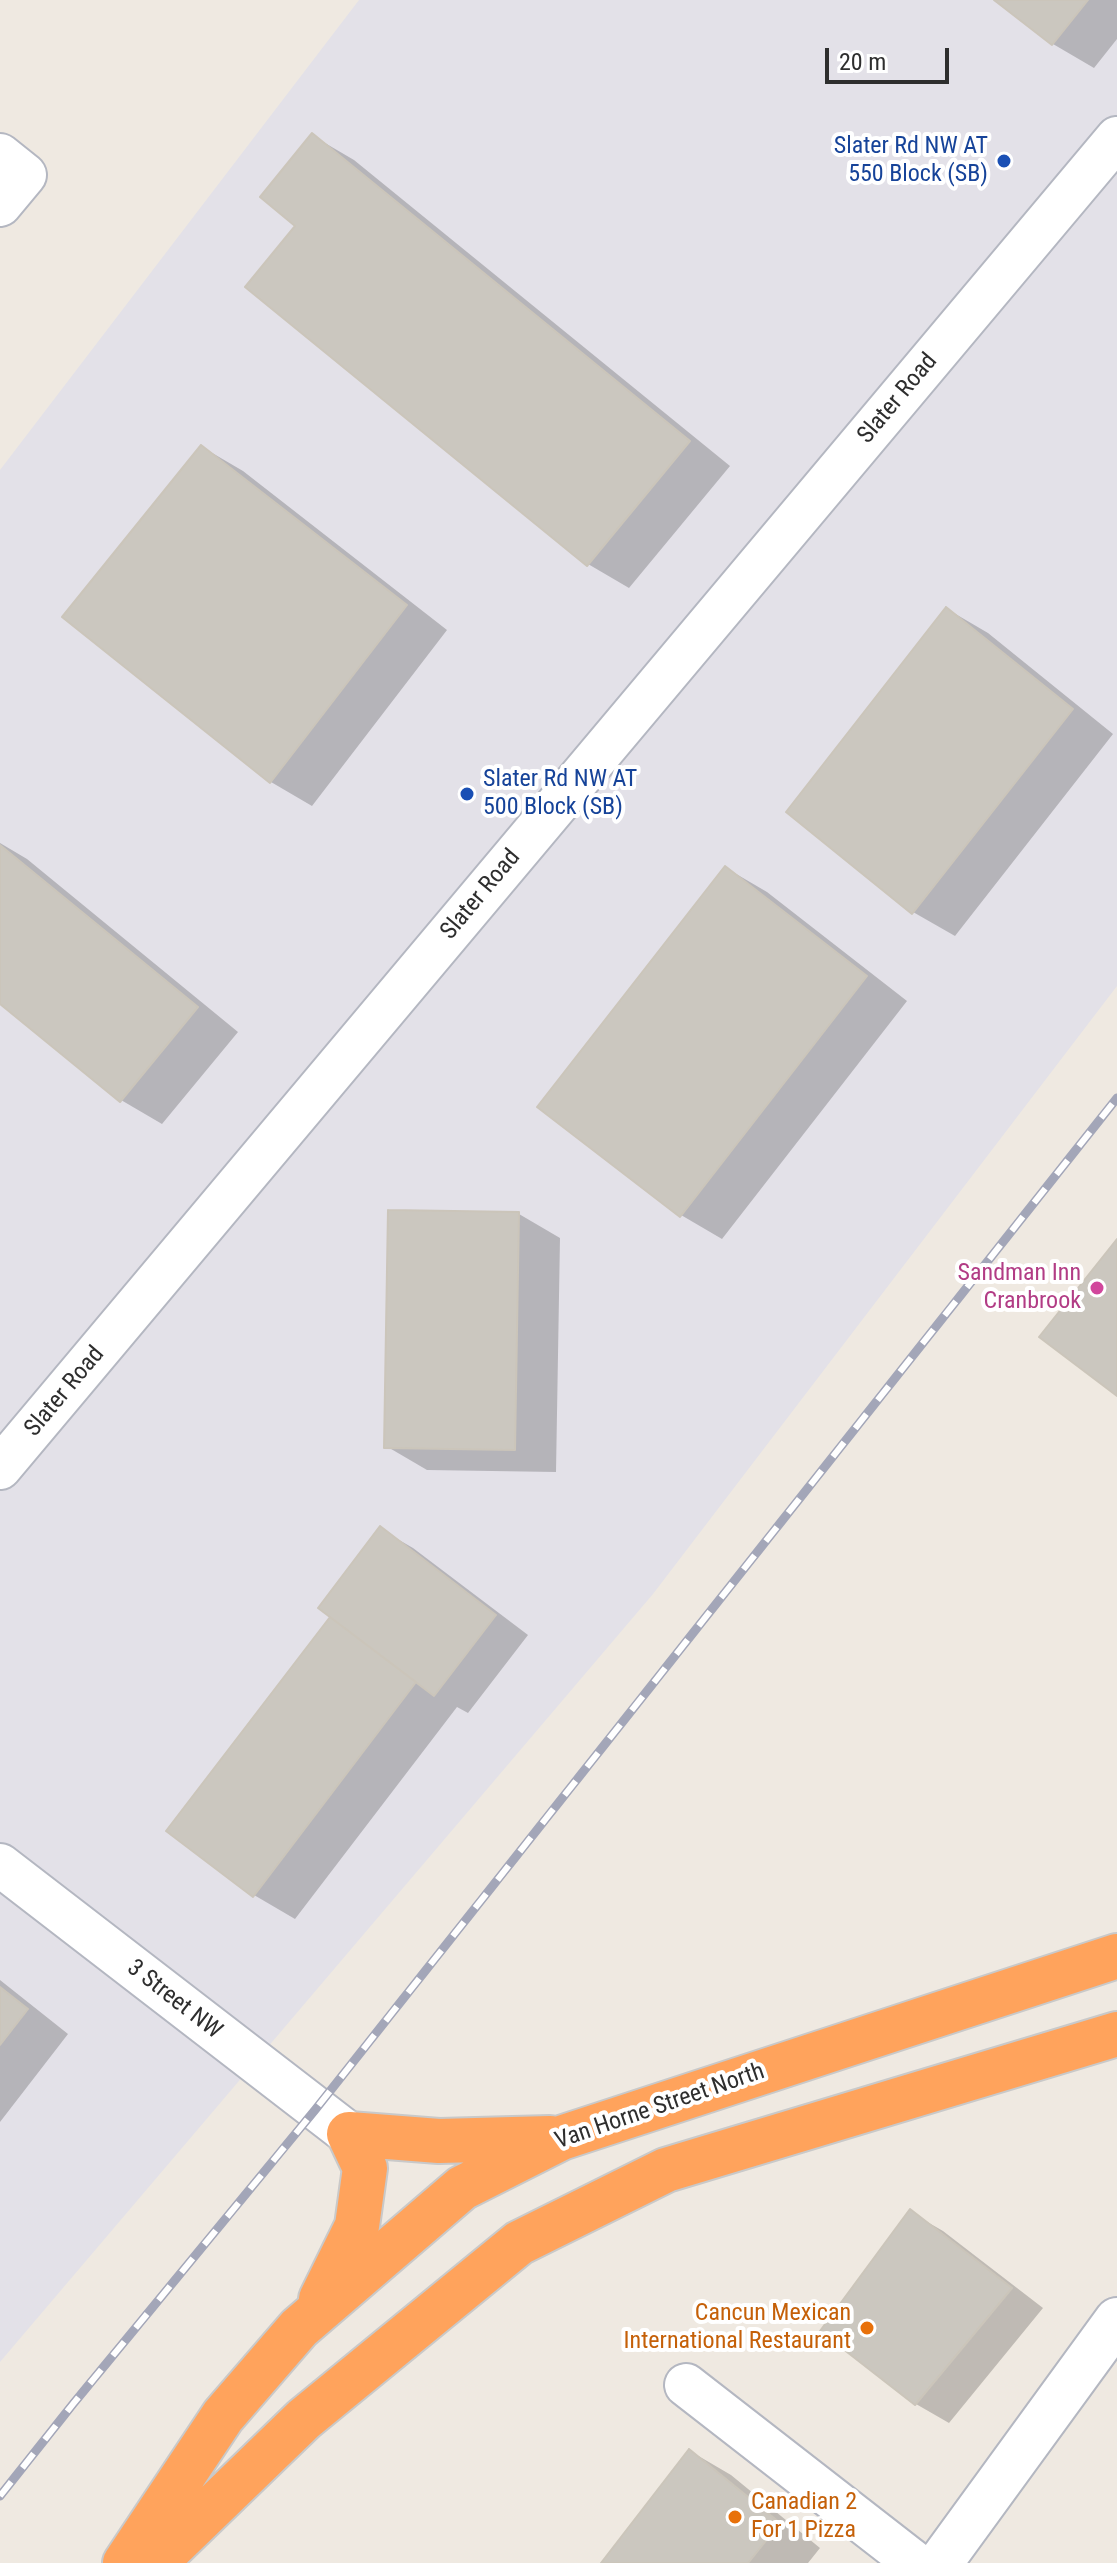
<!DOCTYPE html>
<style>
body{margin:0}
#map{position:relative;width:1117px;height:2563px;overflow:hidden;background:#efe9e1;font-family:"Roboto Condensed",sans-serif}
canvas{display:block}
.scale{position:absolute;left:825px;top:48px;width:124px;height:36px;box-sizing:border-box;border:4px solid #2e2e2e;border-top:0;padding-left:10px;font-size:24px;line-height:28px;white-space:nowrap;color:#2e2e2e;-webkit-text-stroke:6px #fff;paint-order:stroke}
</style>
<div id="map">
<canvas width="1117" height="2563"></canvas>
<div class="scale">20 m</div>
</div>
<script>
const c = document.querySelector('canvas').getContext('2d');
c.lineJoin = 'round';
function fill(path, color) { c.fillStyle = color; c.fill(path, 'evenodd'); }
const shape = rows => new Path2D(rows.map(r => 'M' + r).join(''));
function strokePath(path, color, width, dash) { c.strokeStyle = color; c.lineWidth = width; c.lineCap = dash ? 'butt' : 'round'; c.setLineDash(dash || []); c.stroke(path); }
function label(font, color, halo, rows, align = 'center') {
  c.font = font + ' "Roboto Condensed",sans-serif'; c.lineWidth = 8; c.setLineDash([]); c.textBaseline = 'middle'; c.strokeStyle = halo; c.fillStyle = color; for (const [text, x, y, turn = 0] of rows) {
    c.save(); c.translate(x, y); c.rotate((+turn || 0) * Math.PI / 180); c.textAlign = isNaN(turn) ? turn : align; if (halo) c.strokeText(text, 0, 0); c.fillText(text, 0, 0); c.restore();
  }
}
const industrial = shape([
 [359,0,1117,0,1117,986,653,1594,0,2362,0,470]
]);
const shadow = shape([
 [997,0,1117,0,1117,39,1094,68,1053,44],
 [313,136,354,160,730,466,629,588,588,564,298,225],
 [202,447,243,471,447,630,312,806,271,782],
 [947,609,988,633,1113,734,955,936,913,912,789,812],
 [0,843,27,859,238,1032,162,1124,121,1100,0,1001],
 [726,868,767,892,907,1001,722,1239,681,1215],
 [519,1214,560,1238,556,1472,427,1470,386,1446],
 [380,1529,413,1548,528,1635,468,1713,457,1707,295,1919,254,1895,330,1619],
 [0,1980,68,2034,0,2122],
 [910,2212,943,2231,1043,2308,949,2423,916,2404],
 [690,2451,731,2475,820,2548,808,2563,604,2563]
]);
const building = shape([
 [994,0,1088,0,1052,45,994,0],
 [312,133,690,441,587,566,245,287,295,226,260,197,312,133],
 [201,445,407,605,270,783,62,617,201,445],
 [946,607,1073,709,912,914,786,812,946,607],
 [0,845,198,1007,120,1102,0,1004,0,845],
 [725,866,867,976,680,1217,537,1107,725,866],
 [388,1210,519,1212,515,1450,384,1448,388,1210],
 [1117,1239,1117,1396,1039,1337,1117,1239],
 [380,1526,496,1615,434,1696,318,1608,380,1526],
 [330,1617,416,1682,253,1897,166,1831,330,1617],
 [0,1987,28,2009,0,2045,0,1987],
 [910,2209,1012,2288,915,2405,820,2331,910,2209],
 [689,2449,780,2523,748,2563,601,2563,689,2449]
]);
const street = shape([
 [0,155,25,175,0,205],
 [0,1468,1117,138],
 [0,1865,349,2134],
 [686,2385,915,2563]
]);
const secondary = shape([
 [940,2563,1117,2320]
]);
const highway = shape([
 [321,2299,357,2226,365,2168,349,2134,439,2141,550,2138],
 [125,2563,223,2416,299,2328,462,2188,561,2138,1117,1956],
 [155,2563,304,2419,519,2243,666,2170,1117,2034]
]);
const rail = shape([
 [0,2496,73,2404,315,2110,1117,1098]
]);
const markers = [
 [1004,161,8,"#1a4fb4"],
 [467,794,8,"#1a4fb4"],
 [1097,1288,8,"#d1479c"],
 [867,2328,8,"#e8710a"],
 [735,2517,8,"#e8710a"]
];
const transitNames = [
 ["Slater Rd NW AT",988,147],
 ["550 Block (SB)",988,175],
 ["Slater Rd NW AT",483,780,"left"],
 ["500 Block (SB)",483,808,"left"]
];
const streetNames = [
 ["Slater Road",898,399,-50],
 ["Slater Road",481,895,-50],
 ["Slater Road",65,1392,-50],
 ["3 Street NW",174,2000,38],
 ["Van Horne Street North",660,2107,-19]
];
const hotelNames = [
 ["Sandman Inn",1081,1274],
 ["Cranbrook",1081,1302]
];
const foodNames = [
 ["Cancun Mexican",851,2314],
 ["International Restaurant",851,2342],
 ["Canadian 2",751,2503,"left"],
 ["For 1 Pizza",751,2531,"left"]
];
fill(industrial, '#e3e1e8');
fill(shadow, '#0003');
fill(building, '#cbc7bf');
strokePath(building, '#cbc5ba', 2);
strokePath(street, '#b4b7c1', 46);
strokePath(secondary, '#b4b7c1', 48);
strokePath(highway, '#c9c9c9', 48);
strokePath(street, '#fff', 42);
strokePath(secondary, '#fff', 44);
strokePath(highway, '#ffa35c', 44);
strokePath(rail, '#a3a6b8', 9);
strokePath(rail, '#fff', 6, [18]);
for (const [x, y, r, color] of markers) { const dot = new Path2D(); dot.arc(x, y, r, 0, 2 * Math.PI); c.fillStyle = color; c.fill(dot); strokePath(dot, '#fff', 3); }
label('24px', '#164399', '#fff', transitNames, 'right');
label('24px', '#2e2e2e', '#fff', streetNames);
label('24px', '#b23c85', '#fff', hotelNames, 'right');
label('24px', '#c56008', '#fff', foodNames, 'right');
</script>
